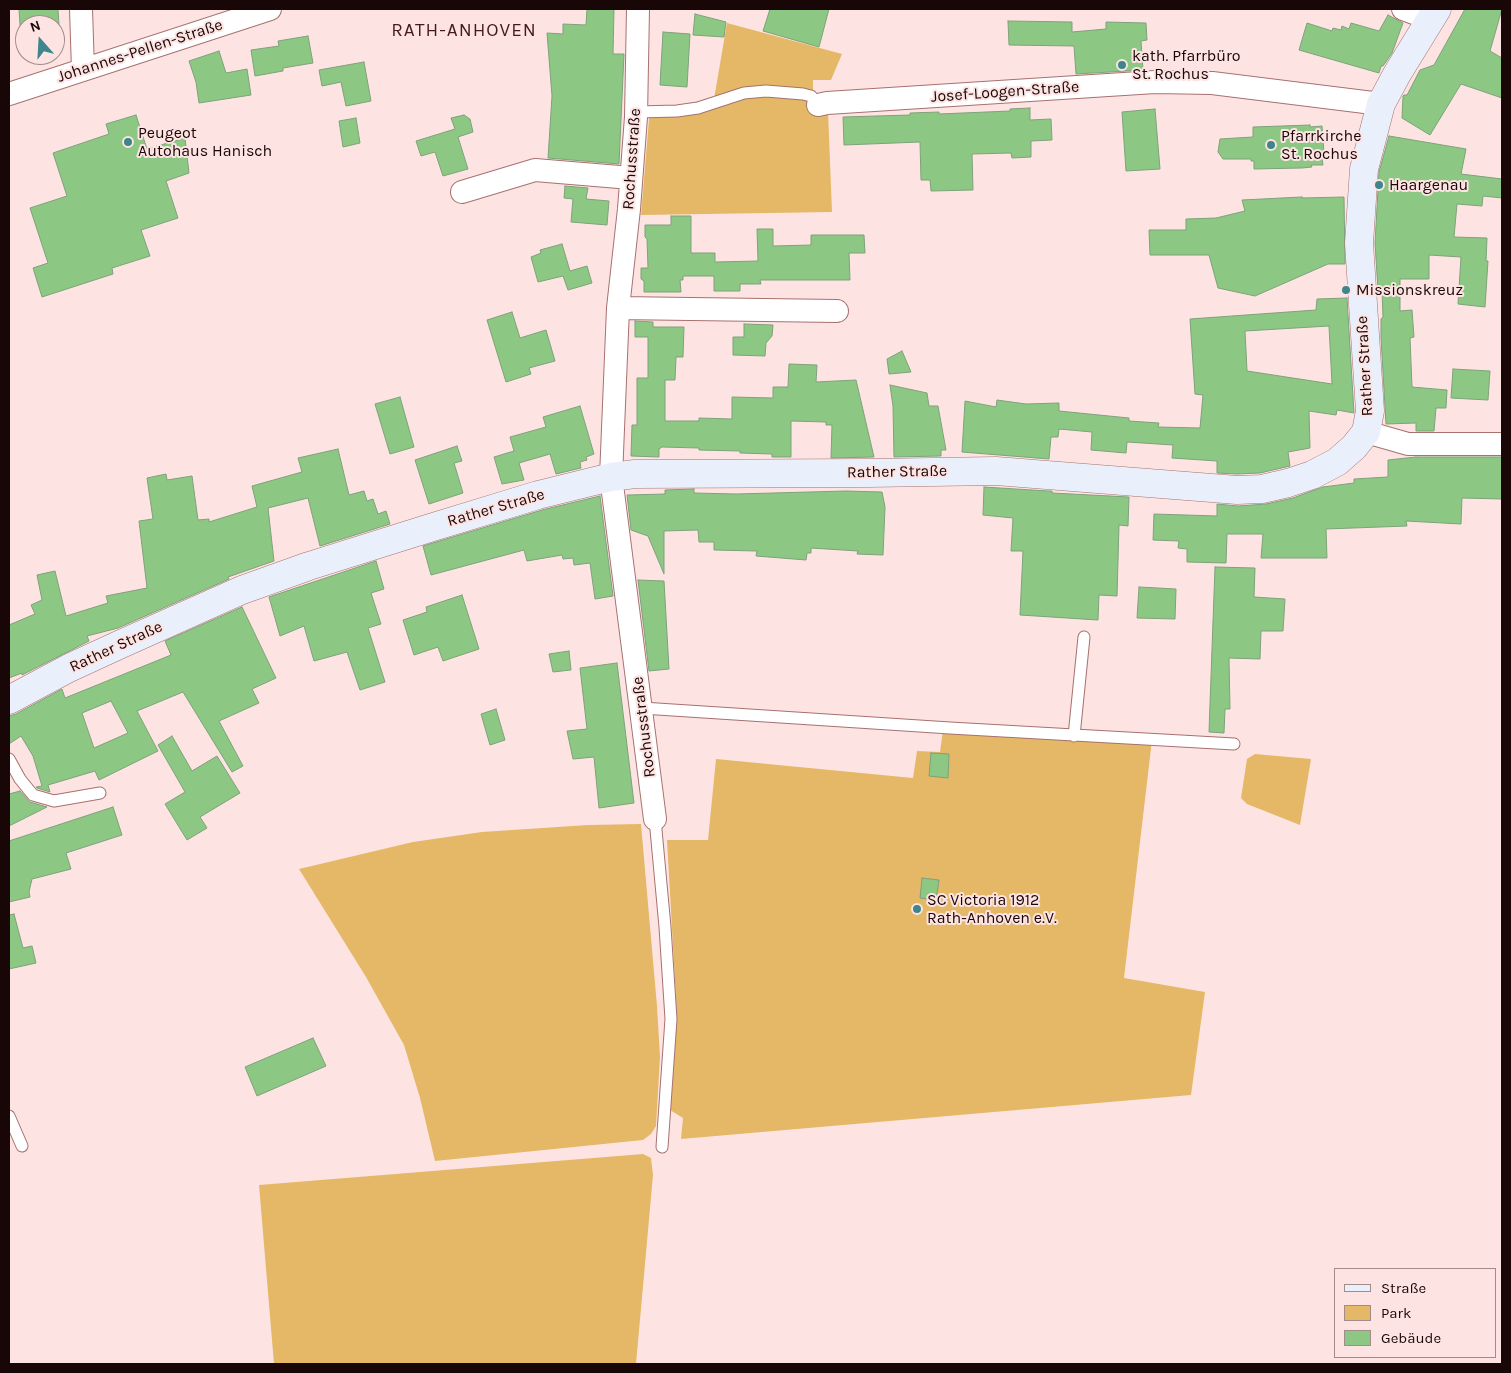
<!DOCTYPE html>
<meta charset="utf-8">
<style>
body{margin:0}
#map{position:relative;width:1511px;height:1373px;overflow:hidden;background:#fde4e3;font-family:Karla,sans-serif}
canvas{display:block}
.frame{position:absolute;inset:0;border:10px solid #190707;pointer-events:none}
.legend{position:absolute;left:1334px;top:1268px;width:162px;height:90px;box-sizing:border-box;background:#fde4e3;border:1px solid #a28c8b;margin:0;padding:6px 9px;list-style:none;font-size:15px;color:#190707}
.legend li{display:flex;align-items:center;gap:10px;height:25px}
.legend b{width:25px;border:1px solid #a28c8b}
.north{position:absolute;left:15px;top:15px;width:50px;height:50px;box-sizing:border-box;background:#fde4e3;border:1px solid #a28c8b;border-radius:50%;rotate:341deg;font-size:14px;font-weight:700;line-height:20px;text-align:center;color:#190707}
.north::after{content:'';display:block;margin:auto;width:18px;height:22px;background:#3e868b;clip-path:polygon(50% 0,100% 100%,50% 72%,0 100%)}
</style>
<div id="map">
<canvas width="1511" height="1373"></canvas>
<div class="frame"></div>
<ul class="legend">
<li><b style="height:6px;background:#eaf0fb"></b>Straße</li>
<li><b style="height:14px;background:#e4b867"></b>Park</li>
<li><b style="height:14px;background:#8cc883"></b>Gebäude</li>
</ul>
<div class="north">N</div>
</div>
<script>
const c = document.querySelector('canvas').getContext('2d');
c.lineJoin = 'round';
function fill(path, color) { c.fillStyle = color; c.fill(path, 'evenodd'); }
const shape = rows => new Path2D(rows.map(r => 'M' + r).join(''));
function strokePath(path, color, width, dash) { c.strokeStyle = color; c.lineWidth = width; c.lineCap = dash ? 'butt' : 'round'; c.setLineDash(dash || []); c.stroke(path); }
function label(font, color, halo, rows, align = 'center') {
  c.font = font + ' Karla,sans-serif'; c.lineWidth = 4; c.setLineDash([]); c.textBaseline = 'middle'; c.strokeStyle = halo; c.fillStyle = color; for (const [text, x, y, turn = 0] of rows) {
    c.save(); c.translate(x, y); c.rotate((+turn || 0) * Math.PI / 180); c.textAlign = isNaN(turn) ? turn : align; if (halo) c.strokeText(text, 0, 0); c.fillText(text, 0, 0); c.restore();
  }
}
const green = shape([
 [727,23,842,54,831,80,813,80,813,111,828,111,832,212,641,215,650,107,685,107,714,99],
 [943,730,1152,740,1124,978,1205,992,1191,1095,681,1139,683,1118,670,1110,677,1017,667,840,708,840,716,759,913,778,917,751,940,752],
 [1255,754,1311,759,1300,825,1247,804,1241,798,1247,759],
 [641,824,657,1006,660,1057,656,1126,651,1134,643,1140,435,1161,420,1098,404,1045,366,977,299,869,413,842,482,832,588,825],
 [643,1154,651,1158,653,1175,636,1364,274,1364,259,1185]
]);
const building = shape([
 [19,9,58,9,59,25,20,25,19,9],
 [587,9,614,9,613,54,624,54,619,164,548,158,552,96,547,33,563,34,563,24,586,25,587,9],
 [770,9,829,9,819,47,763,31,770,9],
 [1465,9,1502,9,1490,51,1502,58,1502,98,1461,84,1430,135,1402,118,1403,96,1404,95,1407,95,1420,70,1434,65,1465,9],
 [695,14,726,22,724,37,693,35,695,14],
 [1388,15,1403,23,1392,53,1383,66,1381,66,1379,73,1299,50,1307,23,1332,31,1333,28,1341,30,1342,26,1349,29,1351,23,1379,31,1388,15],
 [1008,21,1072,22,1072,32,1106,29,1106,22,1146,23,1147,40,1141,41,1143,70,1076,74,1074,46,1009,45,1008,21],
 [663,32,690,34,687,87,660,85,663,32],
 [308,36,313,63,283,68,283,71,255,76,251,50,279,46,278,41,308,36],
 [219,51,226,73,247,69,251,95,199,103,196,82,189,61,219,51],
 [364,62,371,101,346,106,341,82,322,86,319,70,364,62],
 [1030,108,1030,120,1051,119,1052,140,1031,141,1031,157,1012,158,1011,153,972,154,973,190,931,191,930,180,921,180,920,142,844,145,843,117,910,115,910,113,939,112,939,114,1010,111,1010,109,1030,108],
 [1155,109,1160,169,1126,171,1122,112,1155,109],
 [136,115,147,149,185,138,189,173,166,181,178,218,141,230,150,256,112,268,113,274,42,297,33,268,48,263,30,208,67,196,53,153,109,134,106,124,136,115],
 [464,115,470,119,473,132,458,137,468,169,443,176,435,152,421,156,416,141,455,129,451,118,464,115],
 [356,118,360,143,343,147,339,121,356,118],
 [1310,125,1310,127,1322,126,1324,153,1321,153,1323,165,1311,165,1312,167,1302,168,1254,169,1254,161,1251,161,1251,159,1223,159,1218,152,1220,139,1253,137,1253,127,1310,125],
 [1389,136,1466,149,1461,174,1502,179,1502,198,1483,196,1482,206,1457,204,1454,237,1487,238,1486,261,1488,261,1485,307,1458,304,1461,257,1429,255,1429,279,1400,279,1400,311,1412,310,1414,337,1410,338,1412,387,1447,390,1446,408,1436,408,1434,431,1416,431,1416,423,1386,424,1381,338,1381,319,1383,317,1382,290,1378,290,1375,243,1379,172,1389,136],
 [565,186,588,188,586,199,609,201,607,225,571,222,573,199,564,198,565,186],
 [1302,197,1302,198,1344,197,1345,264,1328,264,1255,296,1218,288,1209,255,1150,255,1149,230,1186,230,1186,219,1216,218,1245,211,1242,200,1302,197],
 [671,216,691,216,691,253,715,253,715,262,758,261,757,229,773,229,773,246,811,245,811,235,864,235,865,253,849,253,850,280,760,280,761,284,740,284,740,291,714,291,714,276,683,276,683,280,680,280,681,292,644,292,644,281,641,279,641,268,648,268,647,239,645,237,645,225,671,225,671,216],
 [562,244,570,271,587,266,592,283,568,290,563,276,538,282,531,257,541,253,540,250,562,244],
 [1347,298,1354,413,1337,410,1336,415,1309,411,1310,448,1288,452,1290,466,1260,473,1237,474,1217,473,1217,461,1172,458,1173,445,1127,442,1126,453,1091,450,1092,432,1059,429,1058,437,1051,437,1049,459,962,452,965,401,996,407,997,400,1026,404,1059,403,1059,411,1129,418,1129,421,1159,423,1158,427,1200,428,1203,395,1195,394,1190,319,1316,310,1317,299,1347,298],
 [1329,326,1332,384,1247,371,1245,331,1329,326],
 [512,312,520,338,546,330,555,361,529,368,531,374,506,382,487,320,512,312],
 [635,321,653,322,653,327,684,327,683,357,676,357,675,380,665,380,665,421,699,421,699,418,732,419,732,397,773,398,773,387,788,387,789,364,817,365,816,382,856,380,874,457,831,458,832,425,826,425,826,422,791,421,791,457,772,457,772,454,740,453,740,451,699,450,699,448,662,447,659,449,659,457,631,456,632,425,637,425,637,378,648,378,648,337,635,337,635,321],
 [744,324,773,325,772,336,766,343,765,356,733,355,733,337,744,337,744,324],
 [902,351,911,372,889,374,887,359,902,351],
 [1453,369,1490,371,1488,400,1451,398,1453,369],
 [890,385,927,393,929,406,938,406,946,450,941,450,941,456,894,457,893,406,890,385],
 [400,397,414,447,390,454,375,404,400,397],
 [580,406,594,454,586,457,587,460,580,462,581,468,556,474,550,454,519,463,524,480,502,484,494,457,514,451,510,437,546,427,543,417,580,406],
 [457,446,462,461,454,463,463,493,429,504,415,460,457,446],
 [338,449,349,495,364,491,367,501,373,499,378,514,386,511,390,524,320,546,308,498,268,508,274,561,228,577,229,579,118,628,87,636,89,641,22,675,22,673,9,678,9,625,35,614,31,605,42,600,37,575,55,571,66,616,108,603,106,596,147,588,139,521,153,519,147,478,166,474,167,480,192,476,198,520,209,519,209,522,257,507,252,486,302,472,298,458,338,449],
 [1416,457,1502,457,1502,499,1462,498,1461,524,1406,521,1407,526,1326,529,1327,558,1261,558,1263,534,1227,534,1226,563,1187,562,1187,549,1178,548,1179,541,1153,540,1154,514,1217,516,1217,504,1238,506,1266,504,1293,498,1323,487,1354,483,1354,479,1388,477,1388,460,1416,457],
 [984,487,1048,491,1052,491,1052,493,1129,497,1128,526,1119,525,1117,596,1099,595,1098,620,1020,615,1023,551,1011,551,1013,518,983,515,984,487],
 [694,489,694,493,736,494,846,491,882,492,885,507,883,555,857,554,858,551,811,548,811,553,807,553,806,560,756,556,757,551,714,550,714,542,699,542,698,530,664,531,664,574,648,536,631,530,627,495,665,494,665,490,694,489],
 [600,496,613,596,595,599,590,563,574,565,573,558,563,559,562,555,527,561,524,550,431,575,423,546,542,510,600,496],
 [376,561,384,589,371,593,381,624,368,628,385,682,360,690,347,652,314,661,304,626,280,636,269,597,376,561],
 [1215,567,1255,568,1254,597,1285,599,1283,631,1261,631,1260,659,1229,658,1230,709,1225,709,1224,733,1209,732,1215,567],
 [638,580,664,581,669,669,649,671,638,580],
 [1139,587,1176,589,1175,619,1137,618,1139,587],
 [462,595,479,649,443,661,438,647,414,655,403,620,427,612,426,607,462,595],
 [242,607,276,678,252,689,259,703,219,721,243,766,232,772,183,692,137,711,158,751,99,780,95,771,48,785,50,792,37,788,36,787,42,786,33,756,21,736,9,744,9,716,16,714,62,689,65,698,171,655,165,641,242,607],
 [111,701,128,733,94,748,82,713,111,701],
 [569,651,571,670,553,672,549,654,569,651],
 [617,663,634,803,599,808,594,757,573,759,567,731,587,729,580,668,617,663],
 [496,709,505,740,490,745,481,714,496,709],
 [172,736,192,771,217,756,240,793,200,817,207,828,187,840,165,804,185,792,158,745,172,736],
 [931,753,949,754,948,778,929,776,931,753],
 [20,791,30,802,47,807,9,826,9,794,20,791],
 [113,807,122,835,66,853,71,869,32,879,29,892,30,897,9,902,9,841,113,807],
 [922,878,939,880,936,900,920,898,922,878],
 [14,914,23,948,32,946,36,963,9,969,9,915,14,914],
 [313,1038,326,1066,257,1096,245,1067,313,1038]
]);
const service = shape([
 [636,112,677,111,698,108,744,93,766,91,803,94,811,96,818,105],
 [642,708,950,728,1234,744],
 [1074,736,1084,637],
 [9,759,20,779,33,795,54,801,100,793],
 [655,819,665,927,671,1019,662,1147],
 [9,1116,22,1146]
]);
const minor = shape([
 [81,9,83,70],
 [638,9,636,117,629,209,618,308,611,477,655,819],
 [1403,9,1430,19],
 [9,94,270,9],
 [818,105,827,103,1155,82,1212,83,1381,104],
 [462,192,535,170,631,178],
 [618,308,837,311],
 [1366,432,1408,444,1502,444]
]);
const secondary = shape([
 [9,700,69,668,121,644,242,590,309,566,433,527,538,495,611,477,635,474,868,473,996,471,1237,490,1262,489,1288,483,1312,475,1337,462,1354,447,1366,432,1370,411,1359,243,1364,169,1381,104,1397,74,1437,9]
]);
const markers = [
 [1122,65,5,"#3e868b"],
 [128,142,5,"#3e868b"],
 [1271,145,5,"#3e868b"],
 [1379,185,5,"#3e868b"],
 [1346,290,5,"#3e868b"],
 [917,909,5,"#3e868b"]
];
const streetNames = [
 ["Johannes-Pellen-Straße",140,51,-18],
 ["Josef-Loogen-Straße",1005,92,-4],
 ["Rochusstraße",632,159,-86],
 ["Rather Straße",1365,366,-93],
 ["Rather Straße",897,472,-1],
 ["Rather Straße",496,508,-16],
 ["Rather Straße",116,647,-25],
 ["Rochusstraße",644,727,-97]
];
const poiNames = [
 ["kath. Pfarrbüro",1132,56],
 ["St. Rochus",1132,74],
 ["Peugeot",138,133],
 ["Autohaus Hanisch",138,151],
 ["Pfarrkirche",1281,136],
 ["St. Rochus",1281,154],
 ["Haargenau",1389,185],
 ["Missionskreuz",1356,290],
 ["SC Victoria 1912",927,900],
 ["Rath-Anhoven e.V.",927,918]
];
const quarterNames = [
 ["RATH-ANHOVEN",464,31]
];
fill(green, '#e4b867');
fill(building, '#8cc883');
strokePath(building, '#7fa17a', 1);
strokePath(service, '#a6716f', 13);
strokePath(minor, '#a6716f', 24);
strokePath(secondary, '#a6716f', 29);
strokePath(service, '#fff', 11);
strokePath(minor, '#fff', 22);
strokePath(secondary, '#eaf0fb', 28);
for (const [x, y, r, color] of markers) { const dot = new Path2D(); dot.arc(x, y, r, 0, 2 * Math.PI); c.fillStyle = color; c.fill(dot); strokePath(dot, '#fde4e3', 2); }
label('16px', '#190707', '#fde4e3', streetNames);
label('16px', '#190707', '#fde4e3', poiNames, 'left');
c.letterSpacing = '1px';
label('19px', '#461a1a', '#fde4e3', quarterNames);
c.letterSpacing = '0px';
</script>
